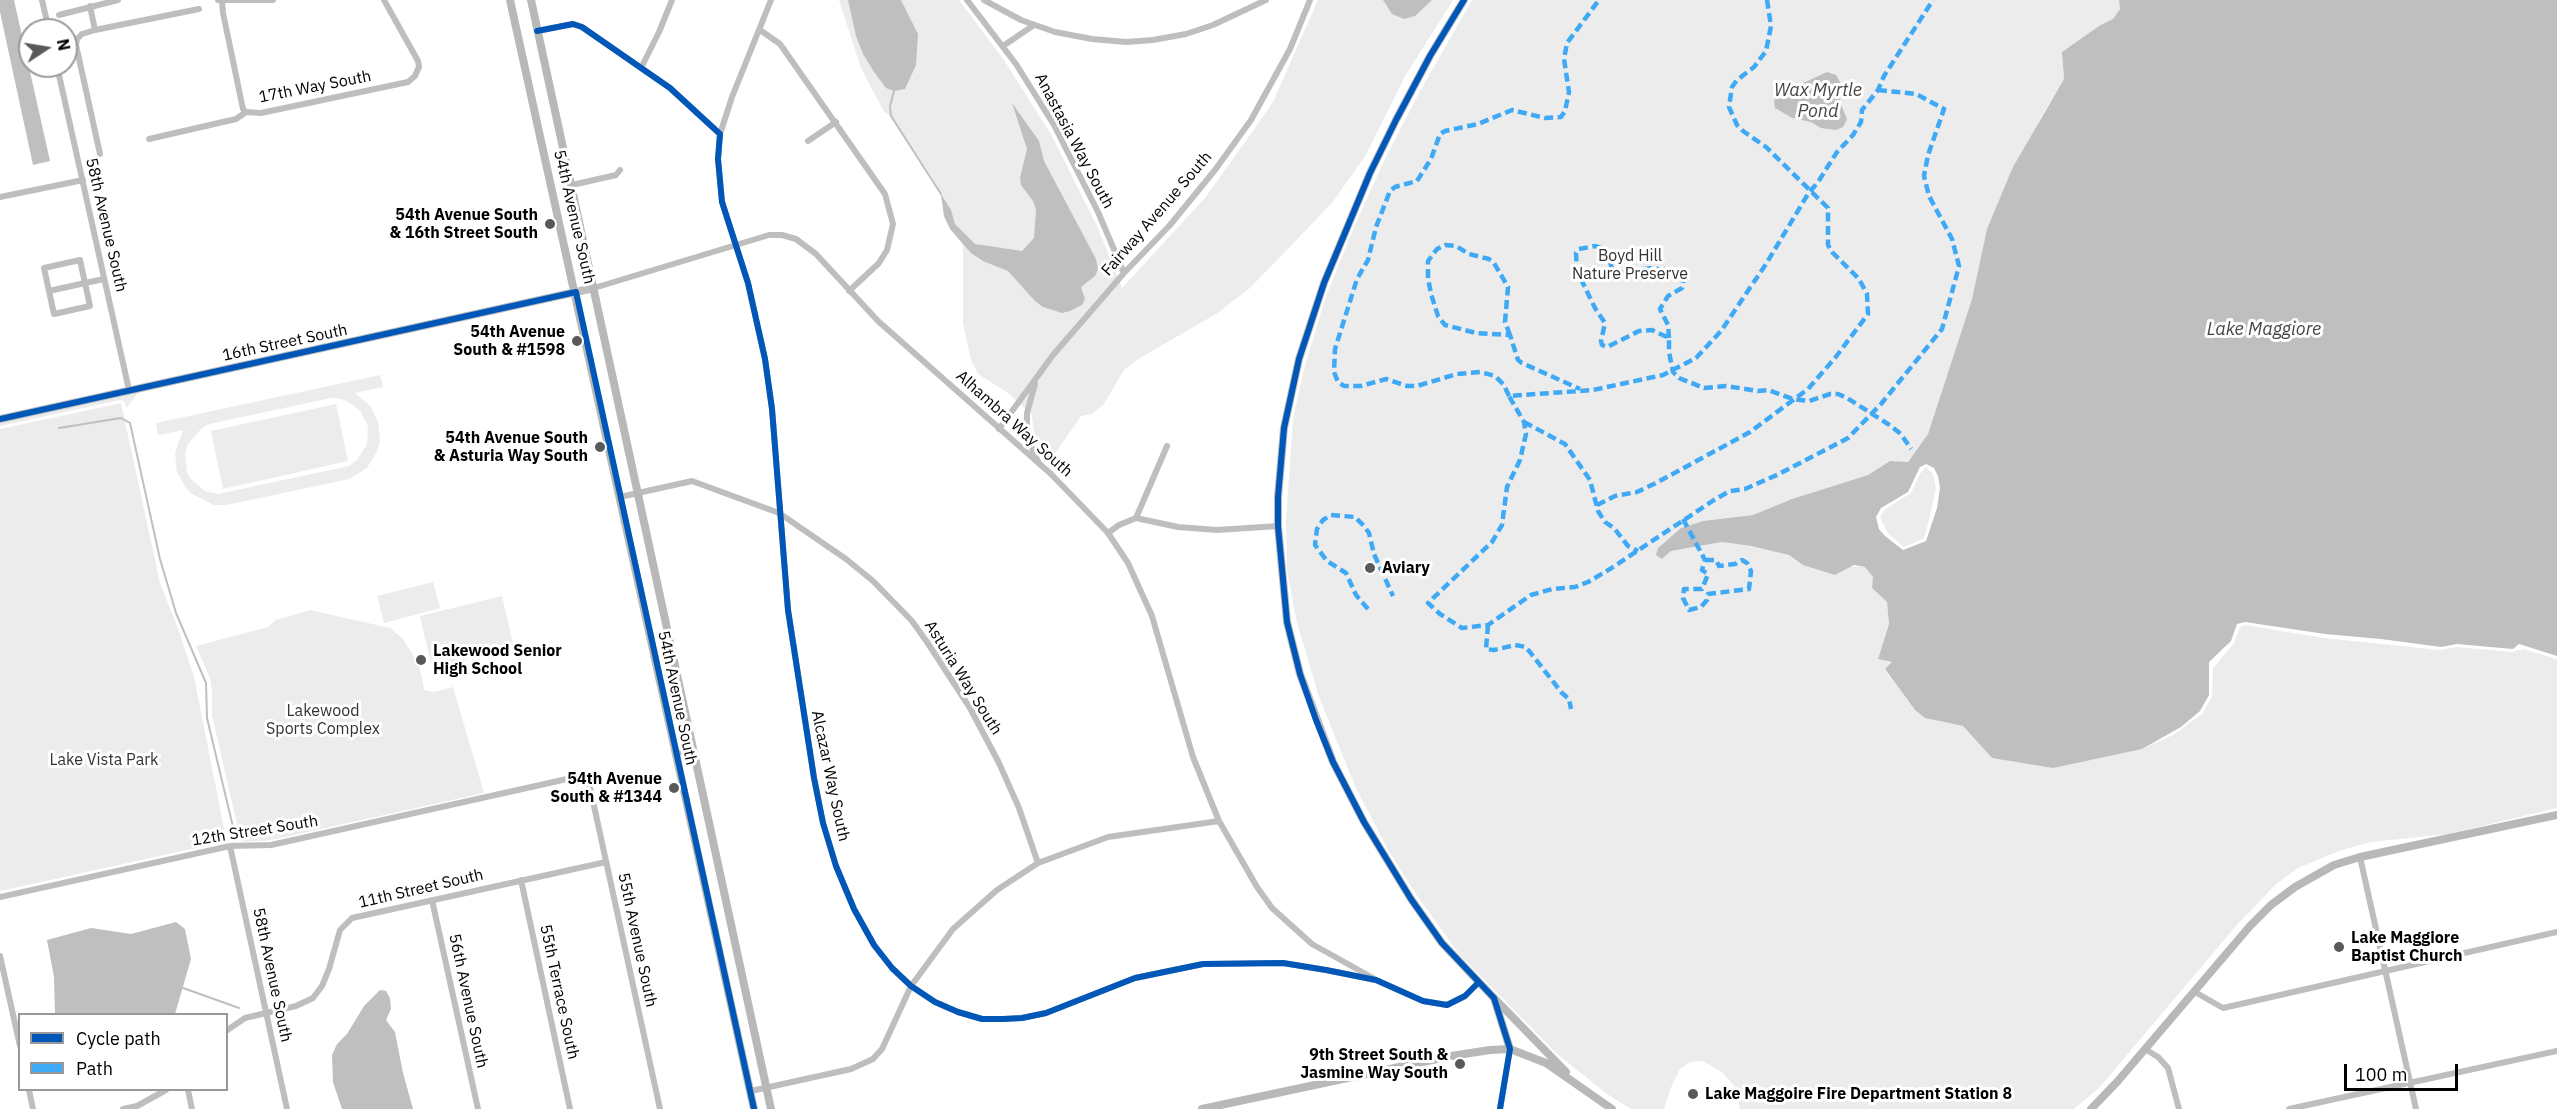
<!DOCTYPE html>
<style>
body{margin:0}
#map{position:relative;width:2557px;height:1109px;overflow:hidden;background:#fff;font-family:"IBM Plex Sans",sans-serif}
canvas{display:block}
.legend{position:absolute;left:18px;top:1013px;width:210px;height:78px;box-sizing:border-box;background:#fff;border:2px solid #999;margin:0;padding:8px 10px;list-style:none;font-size:18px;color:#000}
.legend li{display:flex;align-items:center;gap:12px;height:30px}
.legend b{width:30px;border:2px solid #999}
.north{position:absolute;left:18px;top:18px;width:60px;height:60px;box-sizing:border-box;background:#fff;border:2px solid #999;border-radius:50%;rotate:78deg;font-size:16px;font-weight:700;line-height:24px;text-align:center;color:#000}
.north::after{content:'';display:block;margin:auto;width:21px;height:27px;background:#595959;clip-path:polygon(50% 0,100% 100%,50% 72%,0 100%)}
.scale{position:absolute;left:2344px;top:1064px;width:114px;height:27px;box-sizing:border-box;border:3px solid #000;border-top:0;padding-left:8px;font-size:18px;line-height:21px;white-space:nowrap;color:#000;-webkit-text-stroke:4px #fff;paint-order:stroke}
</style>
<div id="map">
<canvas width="2557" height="1109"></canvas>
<ul class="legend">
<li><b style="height:8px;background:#0057b8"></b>Cycle path</li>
<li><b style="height:8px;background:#3fa9f5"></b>Path</li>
</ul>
<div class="north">N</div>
<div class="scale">100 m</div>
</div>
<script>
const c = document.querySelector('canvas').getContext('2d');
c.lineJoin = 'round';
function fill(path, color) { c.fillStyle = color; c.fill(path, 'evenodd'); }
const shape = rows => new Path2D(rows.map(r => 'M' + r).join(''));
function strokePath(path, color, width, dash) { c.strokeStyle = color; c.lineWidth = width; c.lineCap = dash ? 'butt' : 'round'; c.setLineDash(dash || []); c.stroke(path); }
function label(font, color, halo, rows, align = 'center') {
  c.font = font + ' "IBM Plex Sans",sans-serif'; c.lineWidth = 6; c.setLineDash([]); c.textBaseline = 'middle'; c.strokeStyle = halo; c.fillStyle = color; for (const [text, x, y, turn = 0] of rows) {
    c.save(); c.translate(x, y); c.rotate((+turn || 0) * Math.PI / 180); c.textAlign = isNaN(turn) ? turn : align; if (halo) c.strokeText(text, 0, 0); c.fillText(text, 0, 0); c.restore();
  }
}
const green = shape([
 [839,0,959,0,1004,60,1052,136,1098,228,1122,288,1205,198,1255,128,1273,102,1318,0,1453,0,1404,78,1366,155,1332,203,1250,288,1216,314,1140,358,1124,370,1104,404,1092,414,1081,416,1052,458,1045,459,1034,433,1032,415,1008,393,978,374,971,360,963,323,963,245,950,229,944,216,941,194,930,174,891,116,884,112,861,68],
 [1472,0,2119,0,2120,9,2113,19,2099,26,2062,52,2064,79,2041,117,1987,229,1972,299,1928,434,1907,463,1890,461,1868,475,1792,499,1753,515,1703,521,1681,528,1658,548,1662,559,1671,551,1722,542,1751,546,1789,555,1803,565,1865,567,1874,577,1872,588,1887,602,1889,624,1878,659,1892,662,1885,670,1915,710,1925,718,1963,726,1992,758,2142,749,2173,735,2203,713,2212,696,2213,668,2234,643,2240,627,2245,625,2324,638,2440,650,2457,647,2512,652,2523,649,2557,659,2557,808,2448,834,2370,842,2339,851,2298,868,2277,883,2236,926,2099,1088,2074,1109,1740,1109,1735,1087,1723,1073,1703,1061,1690,1062,1680,1069,1672,1085,1664,1109,1631,1109,1607,1094,1556,1053,1459,954,1414,891,1387,848,1355,786,1319,697,1297,623,1287,570,1286,522,1293,419,1304,369,1325,299,1354,227,1386,157,1419,93],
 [380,375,383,387,355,393,370,406,378,422,380,442,377,451,367,468,349,479,227,505,214,505,192,494,186,488,177,472,175,452,183,430,158,435,156,423],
 [331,398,342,399,353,405,360,411,368,426,367,444,357,460,349,466,218,494,205,491,191,479,187,472,185,454,188,444,201,429,209,424],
 [139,392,126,408,125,402,120,400,0,426,0,423],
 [121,403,160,583,180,634,194,677,226,838,223,842,0,891,0,429],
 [336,404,348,461,223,489,211,431],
 [1926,467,1933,474,1936,489,1926,532,1923,539,1904,547,1888,534,1880,517,1884,510,1911,493,1920,474],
 [433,582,440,608,384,623,377,596],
 [502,596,514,648,432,668,420,616],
 [310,610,390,628,403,639,412,653,421,672,424,690,434,692,453,687,484,793,271,840,241,842,212,715,212,691,210,678,196,646,268,627,276,620]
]);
const water = shape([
 [0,0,14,0,50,161,33,165,0,12],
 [848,0,901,0,918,34,916,65,905,89,894,91,886,88,874,72,863,54,856,36],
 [1383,0,1432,0,1415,16,1404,19,1392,14],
 [2119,0,2557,0,2557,656,2519,644,2513,649,2457,644,2441,647,2381,639,2325,634,2245,622,2237,624,2231,641,2209,662,2209,695,2200,711,2181,727,2142,749,2053,768,1992,758,1963,726,1925,718,1915,710,1885,669,1892,662,1878,659,1889,624,1887,602,1872,588,1873,577,1865,567,1854,565,1835,575,1803,565,1789,555,1751,546,1722,542,1671,551,1662,559,1656,555,1658,548,1681,528,1703,521,1753,515,1792,499,1868,475,1890,461,1908,462,1928,434,1972,299,1987,229,2013,167,2064,79,2062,52,2099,26,2113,19,2120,9],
 [1926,464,1934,468,1938,476,1940,488,1937,508,1926,541,1903,550,1885,536,1879,529,1876,517,1881,508,1908,492,1920,467],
 [1827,72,1836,75,1841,84,1840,102,1847,119,1843,127,1836,130,1821,128,1811,122,1792,118,1775,108,1774,102,1776,91,1799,85],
 [1012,103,1039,141,1044,161,1096,259,1098,269,1095,276,1081,287,1085,299,1082,305,1070,311,1062,313,1043,307,1035,301,1008,271,983,261,971,253,950,229,944,216,941,194,951,210,955,224,975,244,1022,251,1034,238,1036,210,1033,201,1021,185,1020,178,1027,149],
 [176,922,185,929,191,959,175,1014,55,1014,54,977,47,940,91,928,131,934],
 [380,990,386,991,390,998,391,1009,386,1020,395,1032,403,1073,413,1109,342,1109,333,1082,332,1055,337,1044,347,1034,364,1006]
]);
const stream = shape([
 [894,91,890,106,891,116,941,194],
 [59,428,121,418,130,423,160,559,176,613,206,683,207,718,234,831],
 [183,988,239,1008]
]);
const minor = shape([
 [42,0,49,30],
 [218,0,273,0],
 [967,0,1016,64,1054,125,1098,212,1124,273],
 [984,0,1021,20,1055,32,1092,39,1126,42,1153,40,1186,34,1213,25,1266,0],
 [222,1,223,13,243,109,246,112],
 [90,6,95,30,199,9],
 [59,15,118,0],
 [95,30,82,34,77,39,76,45,100,154],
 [760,30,780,44,885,194,893,224,887,250,879,263,849,291],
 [537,31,573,24,582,27,670,88,720,134,718,159,722,202,748,283,765,359,772,409,788,610,814,778,823,823,836,866,854,909,874,945,892,968,911,986,935,1002,958,1012,982,1019,1003,1019,1022,1018,1046,1013,1135,978,1203,964,1283,963,1326,970,1376,980,1423,1001,1447,1005,1465,996,1478,983],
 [1003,46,1034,25],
 [57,66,129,390],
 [642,66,659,32,672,0],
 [720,134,732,97,771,0],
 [149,139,236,119,246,112,261,113,408,82,415,76,419,67,418,61,384,0],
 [808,141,836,122],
 [572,185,616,175,620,170],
 [0,197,83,180],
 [594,288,769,235,782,235,796,239,816,254,878,321,1051,474,1108,533,1128,563,1152,616,1193,757,1219,821,1257,887,1272,908,1312,944,1373,978],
 [49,291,85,283,80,260,44,268,54,314,90,306,85,283,104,279],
 [1035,384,1027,413,1027,427,1033,451,1038,461],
 [999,429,1053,355,1124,273,1170,225,1215,170,1251,120,1290,49,1310,0],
 [620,497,692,481,779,513,846,559,873,581,912,621,927,642,970,708,999,763,1019,808,1038,863],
 [1136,518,1167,446],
 [1108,533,1119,525,1136,518,1178,527,1217,530,1278,526],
 [675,754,694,749],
 [230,846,287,1109],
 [2360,857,2416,1109],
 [521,880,570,1109],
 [0,897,230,846,271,845,576,777,585,779,589,783,660,1109],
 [432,900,478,1109],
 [0,956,20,1046],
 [2195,992,2223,1008,2557,932],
 [226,1031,245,1018,296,1006,313,998,322,986,329,969,340,930,352,918,606,862],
 [2145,1049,2158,1057,2168,1068,2179,1109],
 [29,1090,33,1109],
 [188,1090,192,1109],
 [751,1091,851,1069,873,1059,882,1049,911,986,953,929,997,890,1038,863,1108,837,1219,821],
 [123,1109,137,1106,166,1090],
 [1500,1109,1510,1049],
 [2289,1109,2557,1051]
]);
const tertiary = shape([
 [1464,0,1430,56,1396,120,1370,173,1324,283,1299,359,1284,428,1278,497,1278,526,1287,622,1300,674,1333,762,1364,822,1411,899,1442,943,1494,998,1510,1049],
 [0,419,594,288]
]);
const secondary = shape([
 [510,0,754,1109],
 [531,0,771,1109],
 [1494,998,1566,1072],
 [1202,1109,1451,1056,1490,1050,1510,1049,1546,1063,1612,1109],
 [2091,1109,2117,1082,2250,926,2271,905,2295,887,2334,865,2360,857,2557,815]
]);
const quiet = shape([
 [1878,90,1916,94,1944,109,1928,155,1924,176,1929,196,1952,239,1959,266,1942,329,1881,404,1848,438,1779,474,1745,489,1730,491,1714,500,1610,569,1588,582,1575,587,1552,589,1531,595,1488,625,1462,628,1440,614,1428,603,1492,542,1502,525,1507,487,1520,460,1526,434,1524,422,1509,396,1593,390,1663,375,1696,358,1721,331,1766,264,1808,194,1818,182,1837,152,1853,135,1861,122,1862,110,1878,90,1884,76,1933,0],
 [1510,335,1505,322,1508,287,1494,263,1489,259,1469,254,1456,246,1445,245,1437,249,1428,261,1428,278,1431,294,1438,316,1445,325,1476,333,1510,335,1518,360,1522,363,1580,389],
 [1669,338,1668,325,1660,309,1668,296,1682,288,1684,277,1679,272,1652,268,1618,273,1611,267,1610,255,1605,249,1595,246,1579,249,1576,253,1577,271,1595,308,1605,323,1601,341,1602,345,1607,347,1639,331,1652,330,1669,338,1669,352,1673,372,1679,378,1704,388,1726,386,1758,391,1768,390,1793,399,1809,401,1830,394,1838,394,1847,398,1888,424,1901,434,1911,449],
 [1509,396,1504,385,1495,376,1480,372,1457,374,1417,386,1407,386,1386,379,1361,386,1344,386,1338,382,1334,372,1335,349,1357,279,1368,260,1376,227,1390,191,1395,187,1417,181,1431,159,1440,134,1445,131,1478,124,1512,110,1545,118,1561,117,1565,111,1569,92,1564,59,1567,43,1599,0],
 [1524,422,1565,444,1590,480,1598,511,1605,522,1614,528,1628,546,1638,551],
 [1597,505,1615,496,1637,492,1656,483,1750,432,1808,389,1835,358,1868,314,1867,294,1859,279,1832,252,1828,245,1828,208,1766,147,1743,131,1737,125,1729,107,1732,87,1737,80,1754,67,1766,51,1771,26,1767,0],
 [1683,519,1705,560],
 [1705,560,1716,560,1719,566,1735,564,1742,560,1747,563,1751,571,1749,589,1708,594,1707,600,1701,607,1689,610,1683,598,1684,589,1702,589,1708,574,1702,570,1705,560],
 [1368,609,1356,595,1346,573,1327,561,1315,545,1317,529,1323,520,1331,515,1355,517,1364,526,1369,533,1374,554,1393,596],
 [1488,625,1486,649,1494,650,1515,645,1526,647,1562,693,1569,699,1571,709]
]);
const cycleway = shape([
 [1464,0,1430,56,1396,120,1370,173,1324,283,1299,359,1284,428,1278,497,1278,526,1287,622,1300,674,1316,720,1333,762,1364,822,1411,899,1442,943,1494,998,1510,1049,1500,1109],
 [537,31,573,24,582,27,670,88,720,134,718,159,722,202,748,283,765,359,772,409,788,610,814,778,823,823,836,866,854,909,874,945,892,968,911,986,935,1002,958,1012,982,1019,1003,1019,1022,1018,1046,1013,1135,978,1203,964,1283,963,1326,970,1376,980,1423,1001,1447,1005,1465,996,1478,983],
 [0,419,576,292,754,1109]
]);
const markers = [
 [550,224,6,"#595959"],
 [577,341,6,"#595959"],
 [600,447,6,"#595959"],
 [1370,568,6,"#595959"],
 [421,660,6,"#595959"],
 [674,788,6,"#595959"],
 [2339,947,6,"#595959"],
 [1460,1064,6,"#595959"],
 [1693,1094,6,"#595959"]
];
const streetNames = [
 ["17th Way South",315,87,-11],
 ["Anastasia Way South",1074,141,62],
 ["Fairway Avenue South",1157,214,-49],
 ["54th Avenue South",574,217,77],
 ["58th Avenue South",106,225,77],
 ["16th Street South",285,343,-12],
 ["Alhambra Way South",1014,424,42],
 ["Asturia Way South",963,678,58],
 ["54th Avenue South",677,698,78],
 ["Alcazar Way South",830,776,78],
 ["12th Street South",255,831,-9],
 ["11th Street South",421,889,-13],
 ["55th Avenue South",637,940,78],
 ["58th Avenue South",272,975,78],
 ["55th Terrace South",559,992,78],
 ["56th Avenue South",468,1001,78]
];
const poiNames = [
 ["54th Avenue South",538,215],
 ["& 16th Street South",538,233],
 ["54th Avenue",565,332],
 ["South & #1598",565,350],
 ["54th Avenue South",588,438],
 ["& Asturia Way South",588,456],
 ["Aviary",1382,568,"left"],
 ["Lakewood Senior",433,651,"left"],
 ["High School",433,669,"left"],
 ["54th Avenue",662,779],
 ["South & #1344",662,797],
 ["Lake Maggiore",2351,938,"left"],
 ["Baptist Church",2351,956,"left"],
 ["9th Street South &",1448,1055],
 ["Jasmine Way South",1448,1073],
 ["Lake Maggoire Fire Department Station 8",1705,1094,"left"]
];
const parkNames = [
 ["Boyd Hill",1630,256],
 ["Nature Preserve",1630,274],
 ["Lakewood",323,711],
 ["Sports Complex",323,729],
 ["Lake Vista Park",104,760]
];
const waterNames = [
 ["Wax Myrtle",1818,91],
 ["Pond",1818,112],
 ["Lake Maggiore",2264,330]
];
fill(green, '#ececec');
fill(water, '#bfbfbf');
strokePath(stream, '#bfbfbf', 2);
strokePath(minor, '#bebebe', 6);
strokePath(tertiary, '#bebebe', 8);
strokePath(secondary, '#b8b8b8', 8);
strokePath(quiet, '#3fa9f5', 4.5, [9, 4.5]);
strokePath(cycleway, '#0057b8', 6);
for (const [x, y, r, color] of markers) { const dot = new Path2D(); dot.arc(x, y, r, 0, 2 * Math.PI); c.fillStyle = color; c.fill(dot); strokePath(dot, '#fff', 2); }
label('16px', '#000', '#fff', streetNames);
label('bold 16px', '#000', '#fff', poiNames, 'right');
label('16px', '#333', '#fff', parkNames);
label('italic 18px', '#444', '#fff', waterNames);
</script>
